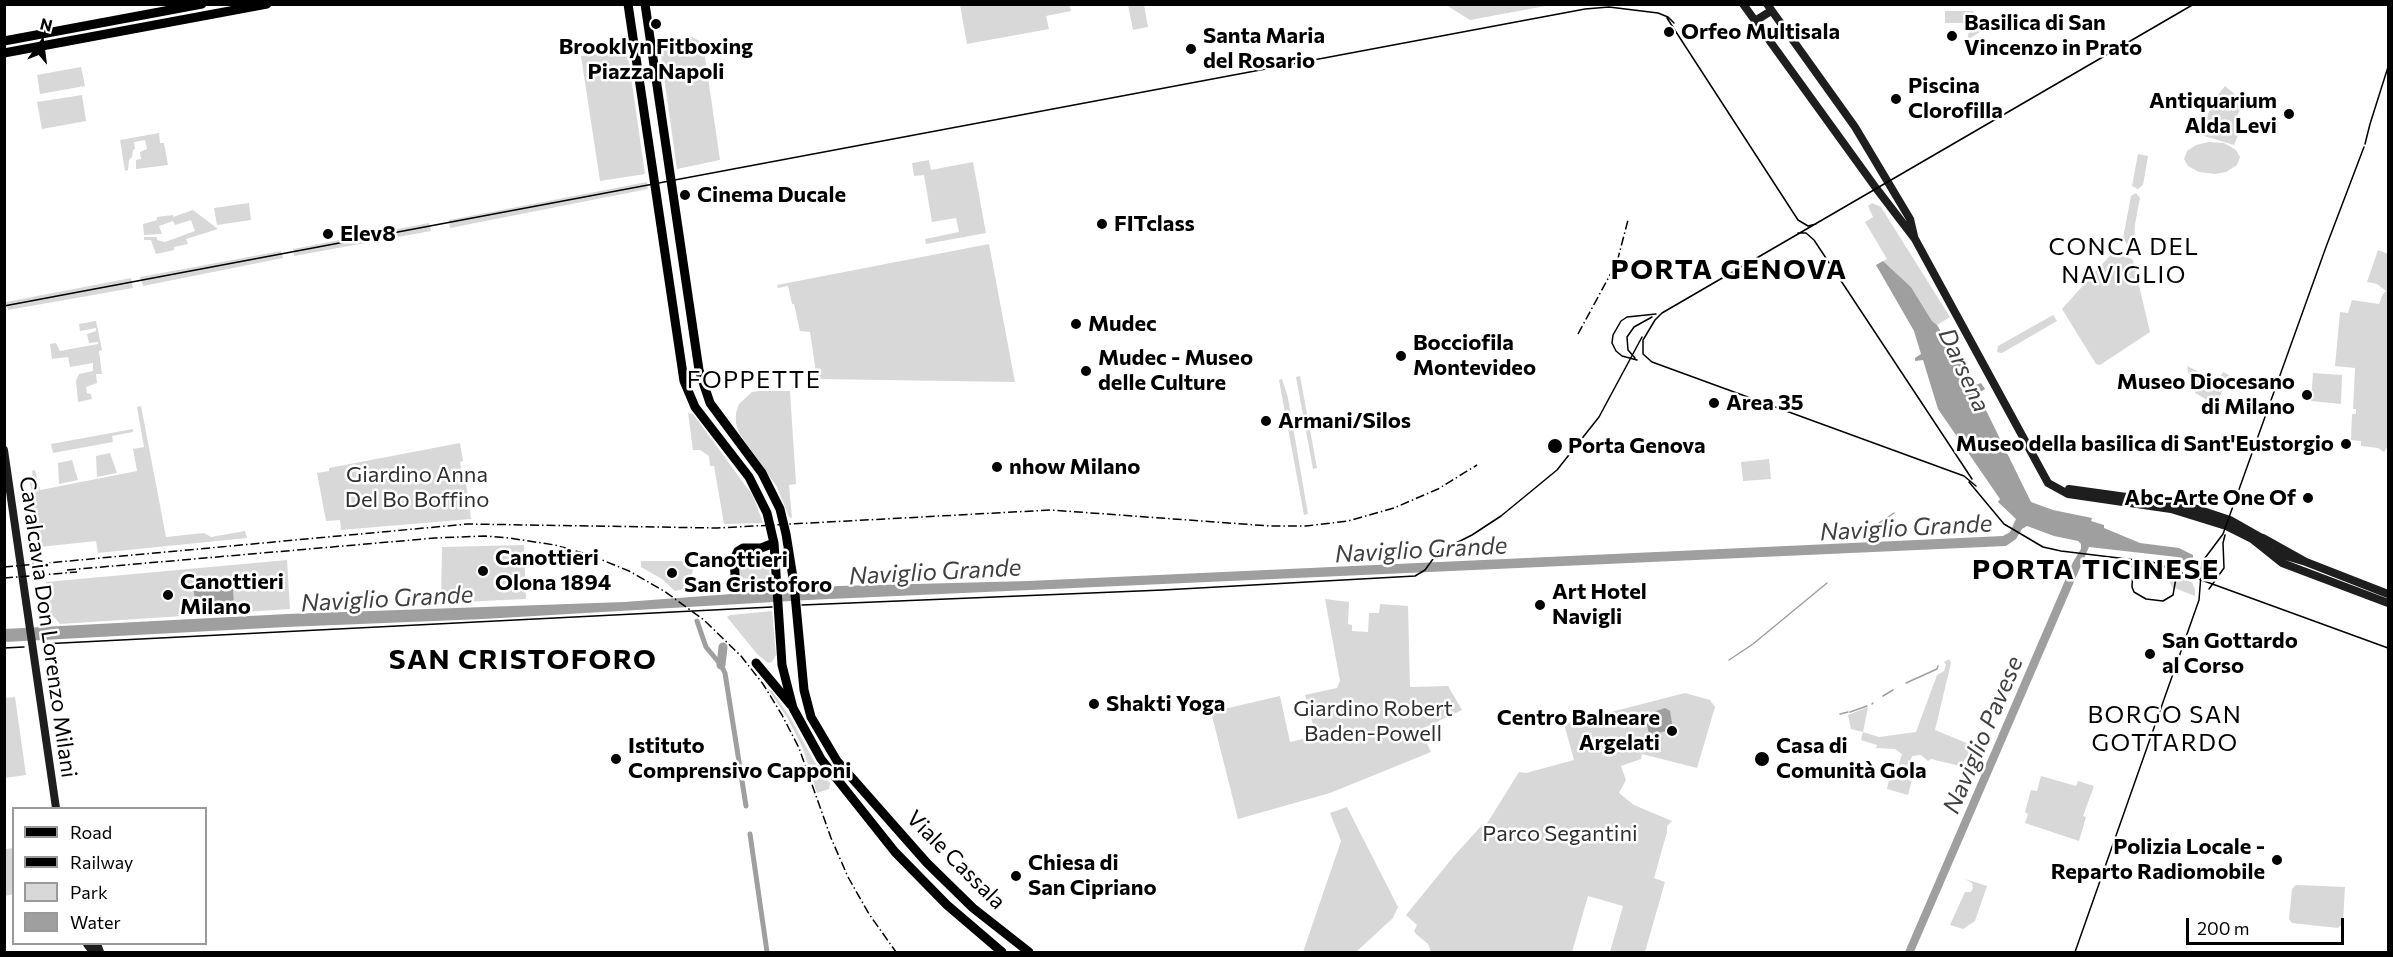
<!DOCTYPE html>
<meta charset="utf-8">
<style>
body{margin:0}
#map{position:relative;width:2393px;height:957px;overflow:hidden;background:#fff;font-family:Commissioner,sans-serif}
canvas{display:block}
.frame{position:absolute;inset:0;border:6px solid #000;pointer-events:none}
.legend{position:absolute;left:12px;top:807px;width:195px;height:138px;box-sizing:border-box;background:#fff;border:2px solid #999;margin:0;padding:8px 10px;list-style:none;font-size:18px;color:#000}
.legend li{display:flex;align-items:center;gap:12px;height:30px}
.legend b{width:30px;border:2px solid #999}
.north{position:absolute;left:12px;top:12px;width:60px;height:60px;-webkit-text-stroke:4px #fff;paint-order:stroke;rotate:14deg;font-size:16px;font-weight:700;line-height:24px;text-align:center;color:#000}
.north::after{content:'';display:block;margin:auto;width:21px;height:27px;background:#000;clip-path:polygon(50% 0,100% 100%,50% 72%,0 100%)}
.scale{position:absolute;left:2186px;top:918px;width:158px;height:27px;box-sizing:border-box;border:3px solid #000;border-top:0;padding-left:8px;font-size:18px;line-height:21px;white-space:nowrap;color:#000;-webkit-text-stroke:4px #fff;paint-order:stroke}
</style>
<div id="map">
<canvas width="2393" height="957"></canvas>
<div class="frame"></div>
<ul class="legend">
<li><b style="height:8px;background:#000"></b>Road</li>
<li><b style="height:8px;background:#000"></b>Railway</li>
<li><b style="height:16px;background:#d8d8d8"></b>Park</li>
<li><b style="height:16px;background:#9f9f9f"></b>Water</li>
</ul>
<div class="north">N</div>
<div class="scale">200 m</div>
</div>
<script>
const c = document.querySelector('canvas').getContext('2d');
c.lineJoin = 'round';
function fill(path, color) { c.fillStyle = color; c.fill(path, 'evenodd'); }
const shape = rows => new Path2D(rows.map(r => 'M' + r).join(''));
function strokePath(path, color, width, dash) { c.strokeStyle = color; c.lineWidth = width; c.lineCap = dash ? 'butt' : 'round'; c.setLineDash(dash || []); c.stroke(path); }
function label(font, color, halo, rows, align = 'center') {
  c.font = font + ' Commissioner,sans-serif'; c.lineWidth = 5; c.setLineDash([]); c.textBaseline = 'middle'; c.strokeStyle = halo; c.fillStyle = color; for (const [text, x, y, turn = 0] of rows) {
    c.save(); c.translate(x, y); c.rotate((+turn || 0) * Math.PI / 180); c.textAlign = isNaN(turn) ? turn : align; if (halo) c.strokeText(text, 0, 0); c.fillText(text, 0, 0); c.restore();
  }
}
const green = shape([
 [960,5,1069,5,1071,11,1046,16,1049,29,967,44],
 [1128,5,1144,5,1148,27,1133,30],
 [1446,5,1551,5,1470,20],
 [1945,11,1973,11,1985,29,1967,40,1969,31,1965,28,1965,23,1945,23],
 [692,37,703,43,720,160,677,169,659,42],
 [627,49,645,174,600,181,581,56],
 [81,67,85,86,40,94,37,75],
 [2225,86,2244,102,2235,120,2243,123,2234,145,2201,135,2212,102],
 [82,95,86,121,42,129,37,102],
 [159,133,160,143,164,143,168,165,136,169,136,160,141,159,140,152,147,149,145,140,134,142,135,149,133,150,132,157,129,160,128,170,125,171,120,140],
 [2209,142,2224,143,2236,150,2240,157,2237,165,2226,172,2215,174,2199,172,2188,166,2184,159,2187,151,2196,145],
 [2138,154,2148,156,2143,185,2138,189,2132,186],
 [929,160,931,170,973,162,986,233,926,244,925,239,959,232,956,218,932,222,924,175,914,176,912,163],
 [647,182,648,189,450,228,449,220],
 [2136,193,2140,198,2135,224,2134,247,2130,250,2123,238,2131,196],
 [249,203,251,220,217,225,214,208],
 [1872,203,1881,207,1950,317,1937,325,1932,321,1911,287,1883,261,1887,259,1865,222,1873,217,1868,206],
 [193,210,218,229,186,239,188,244,174,247,174,250,156,254,151,240,144,240,144,237,157,237,157,240,165,242,195,231,191,220,175,225,173,221,159,226,162,234,144,235,143,224,157,220,157,217,173,215,173,217],
 [429,223,431,231,294,256,293,249],
 [989,244,1015,382,817,379,810,332,800,331,794,304,792,304,788,286,778,288,777,285],
 [2115,250,2133,260,2150,332,2100,365,2096,364,2062,309],
 [2378,250,2388,254,2388,446,2384,452,2378,448,2361,446,2361,441,2351,440,2352,414,2356,414,2356,409,2353,409,2355,368,2335,366,2340,312,2348,313,2352,300,2379,304,2383,294,2386,291,2377,284,2367,282],
 [281,251,283,258,143,286,140,277],
 [131,278,133,288,8,310,6,302],
 [2053,315,2057,321,2002,353,1997,352,1998,346],
 [96,321,102,350,99,351,102,374,96,374,97,383,86,387,87,393,91,394,92,399,78,402,76,381,79,374,93,371,93,363,70,367,68,357,52,359,50,344,56,343,60,351,98,344,98,342,89,343,87,334,96,331,96,328,80,331,79,324],
 [2187,366,2218,381,2223,372,2229,375,2216,405,2195,393,2196,389,2191,387],
 [2313,373,2342,375,2341,404,2311,401],
 [1300,376,1317,468,1313,469,1296,377],
 [1282,379,1288,398,1308,514,1304,515,1279,380],
 [760,391,790,391,796,484,789,485,792,518,789,517,777,487,739,433,736,423,736,413,739,404,752,392],
 [141,406,166,537,204,533,211,537,245,531,247,538,98,553,96,541,40,547,29,476,33,475,32,471,35,470,40,490,137,471,133,449,144,447,137,407],
 [688,413,693,414,753,496,763,523,724,524,714,466,710,466,709,456,700,450,693,450],
 [133,429,133,432,112,436,113,442,53,453,51,444],
 [460,443,463,461,460,462,462,475,465,475,471,519,341,530,340,520,326,521,317,473,329,471,329,468],
 [110,453,117,473,97,477,96,456],
 [1769,459,1771,479,1743,481,1741,462],
 [72,460,78,480,59,484,58,463],
 [524,545,526,599,441,603,442,547],
 [742,553,755,554,769,563,770,584,742,583,739,576,738,557],
 [287,560,290,609,60,624,53,616,48,614,46,582],
 [641,561,695,561,689,588,675,591,662,579,641,567],
 [2164,571,2191,581,2195,589,2195,596,2172,587],
 [1325,599,1349,602,1348,624,1352,625,1352,631,1368,632,1369,613,1379,613,1380,604,1408,606,1410,687,1448,686,1462,710,1424,728,1425,731,1422,733,1431,752,1330,793,1238,819,1211,712,1280,696,1290,742,1316,736,1305,695,1337,688,1340,681],
 [772,611,776,655,772,662,768,663,757,654,727,617,730,615],
 [1949,659,1951,663,1935,730,1986,751,1977,767,1975,766,1976,762,1966,758,1960,766,1931,759,1928,761,1921,755,1912,756,1908,771,1913,776,1908,795,1887,789,1891,770,1898,768,1902,754,1895,749,1876,748,1877,745,1861,740,1863,732,1851,729,1848,715,1868,707,1863,732,1879,737,1916,732,1937,675,1944,671,1946,665,1944,662],
 [768,689,772,691,790,717,814,761,830,783,829,789,817,793,803,749,788,719],
 [1685,693,1710,700,1715,707,1697,768,1642,754,1641,759,1621,766,1626,780,1619,793,1634,805,1672,821,1667,826,1667,832,1654,878,1665,882,1645,952,1610,952,1623,906,1588,896,1572,952,1431,952,1428,944,1416,934,1414,931,1417,925,1406,915,1454,856,1483,824,1486,825,1519,772,1526,773,1574,760,1564,724],
 [15,697,26,775,5,778,5,698],
 [2041,776,2076,786,2078,781,2094,786,2083,816,2086,817,2079,841,2025,823,2028,814,2025,812,2031,790,2037,791],
 [1347,807,1398,907,1393,918,1356,952,1303,952,1341,841,1330,813],
 [13,848,13,894,5,896,5,849],
 [1965,879,1987,886,1975,921,1963,929,1950,925,1965,892,1970,892,1973,889,1972,883],
 [2296,885,2345,887,2343,923,2338,928,2292,923,2289,919,2292,889]
]);
const water = shape([
 [1883,261,1911,287,1932,321,1937,325,1971,381,1976,385,1981,383,1985,389,1979,393,1979,396,2031,502,2053,510,2092,518,2091,521,2104,525,2104,528,2140,543,2179,548,2193,555,2193,559,2189,563,2177,557,2089,547,1914,952,1905,952,2073,562,2081,549,2081,544,2078,541,2054,536,2027,526,2022,529,2016,539,2006,546,808,600,483,619,286,627,5,642,4,629,287,614,624,602,839,586,1028,581,2003,536,2010,532,2016,519,1998,502,2000,499,1938,409,1923,360,1915,361,1915,358,1921,354,1914,331,1876,265],
 [233,589,234,605,195,608,194,591],
 [1665,708,1670,711,1673,729,1652,735,1649,734,1645,715]
]);
const stream = shape([
 [1876,525,1894,513],
 [1729,660,1753,644,1827,583],
 [1906,683,1937,669,1938,666],
 [1883,696,1893,690],
 [1872,704,1873,703],
 [1850,712,1867,706],
 [1840,714,1848,712]
]);
const canal = shape([
 [697,621,706,647,721,665,725,673,746,806],
 [750,834,767,952]
]);
const river = shape([
 [721,665,723,647]
]);
const secondary = shape([
 [1743,4,1876,188,1915,239,2048,483,2068,494,2171,509,2226,526,2252,539,2282,563,2388,603],
 [1767,4,1855,127,1910,219,1914,236],
 [1755,21,1771,11],
 [4,450,56,808],
 [2069,489,2148,500],
 [2170,503,2197,509,2230,520,2260,537,2266,542,2269,551,2306,562],
 [2263,538,2306,562,2388,594],
 [87,944,93,952],
 [97,944,100,952]
]);
const primary = shape([
 [628,4,684,381,695,407,749,477,767,513,774,543,782,665,793,708,821,759,895,852,947,905,1002,952],
 [645,4,699,370,710,403,762,473,780,509,786,534,794,584,804,690,811,717,837,761,927,863,973,908,1029,952],
 [4,41,202,4],
 [4,53,267,4],
 [736,590,734,559,738,551,743,548,761,548,774,543],
 [756,663,791,705]
]);
const tram = shape([
 [1667,18,1798,220,1808,226,1816,224],
 [2365,144,2370,124,2388,67],
 [1798,233,1806,233,1814,240,1972,479],
 [4,306,1585,9,1609,7,1658,13,1668,17,1674,23],
 [1635,358,1628,350,1627,337,1634,327,1652,317],
 [1637,360,1622,356,1616,351,1612,343,1613,335,1621,321,1627,317,1656,314],
 [1969,482,2004,524,2043,547,2061,551,2152,562,2388,648],
 [1976,486,1964,476,1652,362,1643,354,1643,340,1655,320,1662,313,2194,4],
 [2120,558,2129,561,2133,568,2132,587,2134,592,2146,599,2163,601,2173,595,2176,578,2169,566],
 [2209,589,2224,568,2223,543,2225,535],
 [802,605,1163,590,1415,576,1425,570,1438,552,1472,535,1501,516,1557,470,1599,417,1642,337],
 [42,644,772,607],
 [4,648,24,647],
 [2075,952,2199,600,2202,562,2223,534,2326,247,2364,147]
]);
const rail = shape([
 [1578,334,1617,262,1628,220],
 [4,567,468,524,717,528,1051,510,1270,526,1306,526,1348,521,1394,508,1438,489,1477,465],
 [67,570,435,538,485,536,509,538,555,545,590,555,629,571,664,591,704,620,741,656,763,684,782,715,799,748,831,838,848,877,869,914,896,952],
 [4,578,77,572]
]);
const markers = [
 [656,24,6,"#000"],
 [1669,32,6,"#000"],
 [1952,36,6,"#000"],
 [1191,49,6,"#000"],
 [1896,99,6,"#000"],
 [2289,114,6,"#000"],
 [685,195,6,"#000"],
 [1102,224,6,"#000"],
 [328,234,6,"#000"],
 [1076,324,6,"#000"],
 [1401,356,6,"#000"],
 [1086,371,6,"#000"],
 [2307,395,6,"#000"],
 [1714,403,6,"#000"],
 [1266,421,6,"#000"],
 [2346,444,6,"#000"],
 [1555,446,8,"#000"],
 [997,467,6,"#000"],
 [2308,498,6,"#000"],
 [483,571,6,"#000"],
 [672,573,6,"#000"],
 [168,595,6,"#000"],
 [1540,605,6,"#000"],
 [2150,654,6,"#000"],
 [1094,704,6,"#000"],
 [1672,731,6,"#000"],
 [616,759,6,"#000"],
 [1762,759,8,"#000"],
 [2277,860,6,"#000"],
 [1016,876,6,"#000"]
];
const poiNames = [
 ["Basilica di San",1964,23],
 ["Vincenzo in Prato",1964,48],
 ["Orfeo Multisala",1681,32],
 ["Santa Maria",1203,36],
 ["del Rosario",1203,61],
 ["Brooklyn Fitboxing",656,47,"center"],
 ["Piazza Napoli",656,72,"center"],
 ["Piscina",1908,86],
 ["Clorofilla",1908,111],
 ["Antiquarium",2277,101,"right"],
 ["Alda Levi",2277,126,"right"],
 ["Cinema Ducale",697,195],
 ["FITclass",1114,224],
 ["Elev8",340,234],
 ["Mudec",1088,324],
 ["Bocciofila",1413,343],
 ["Montevideo",1413,368],
 ["Mudec - Museo",1098,358],
 ["delle Culture",1098,383],
 ["Museo Diocesano",2295,382,"right"],
 ["di Milano",2295,407,"right"],
 ["Area 35",1726,403],
 ["Armani/Silos",1278,421],
 ["Museo della basilica di Sant'Eustorgio",2334,444,"right"],
 ["Porta Genova",1568,446],
 ["nhow Milano",1009,467],
 ["Abc-Arte One Of",2296,498,"right"],
 ["Canottieri",495,558],
 ["Olona 1894",495,583],
 ["Canottieri",684,560],
 ["San Cristoforo",684,585],
 ["Canottieri",180,582],
 ["Milano",180,607],
 ["Art Hotel",1552,592],
 ["Navigli",1552,617],
 ["San Gottardo",2162,641],
 ["al Corso",2162,666],
 ["Shakti Yoga",1106,704],
 ["Centro Balneare",1660,718,"right"],
 ["Argelati",1660,743,"right"],
 ["Istituto",628,746],
 ["Comprensivo Capponi",628,771],
 ["Casa di",1776,746],
 ["Comunità Gola",1776,771],
 ["Polizia Locale -",2265,847,"right"],
 ["Reparto Radiomobile",2265,872,"right"],
 ["Chiesa di",1028,863],
 ["San Cipriano",1028,888]
];
const parkNames = [
 ["Giardino Anna",417,475],
 ["Del Bo Boffino",417,500],
 ["Giardino Robert",1373,709],
 ["Baden-Powell",1373,734],
 ["Parco Segantini",1560,834]
];
const streetNames = [
 ["Cavalcavia Don Lorenzo Milani",48,627,82],
 ["Viale Cassala",956,860,45]
];
const neighbourhoodNames = [
 ["CONCA DEL",2124,247],
 ["NAVIGLIO",2124,275],
 ["FOPPETTE",754,380],
 ["BORGO SAN",2165,715],
 ["GOTTARDO",2165,743]
];
const waterNames = [
 ["Darsena",1964,370,65],
 ["Naviglio Grande",1906,528,-3],
 ["Naviglio Grande",1421,550,-3],
 ["Naviglio Grande",935,572,-3],
 ["Naviglio Grande",387,599,-3],
 ["Naviglio Pavese",1983,735,-67]
];
const districtNames = [
 ["PORTA GENOVA",1729,270],
 ["PORTA TICINESE",2096,570],
 ["SAN CRISTOFORO",523,660]
];
fill(green, '#d8d8d8');
fill(water, '#9f9f9f');
strokePath(stream, '#9f9f9f', 1.5);
strokePath(canal, '#9f9f9f', 5);
strokePath(river, '#9f9f9f', 9);
strokePath(secondary, '#1e1e1e', 8);
strokePath(primary, '#000', 9);
strokePath(tram, '#000', 1.5);
strokePath(rail, '#000', 1.5, [9, 3, 1.5, 3]);
for (const [x, y, r, color] of markers) { const dot = new Path2D(); dot.arc(x, y, r, 0, 2 * Math.PI); c.fillStyle = color; c.fill(dot); strokePath(dot, '#fff', 2); }
label('bold 22px', '#000', '#fff', poiNames, 'left');
label('22px', '#2f2f2f', '#fff', parkNames);
label('22px', '#000', '#fff', streetNames);
c.letterSpacing = '1.5px';
label('24px', '#000', '#fff', neighbourhoodNames);
c.letterSpacing = '0px';
label('italic 24px', '#404040', '#fff', waterNames);
c.letterSpacing = '1.5px';
label('bold 28px', '#000', '#fff', districtNames);
c.letterSpacing = '0px';
</script>
